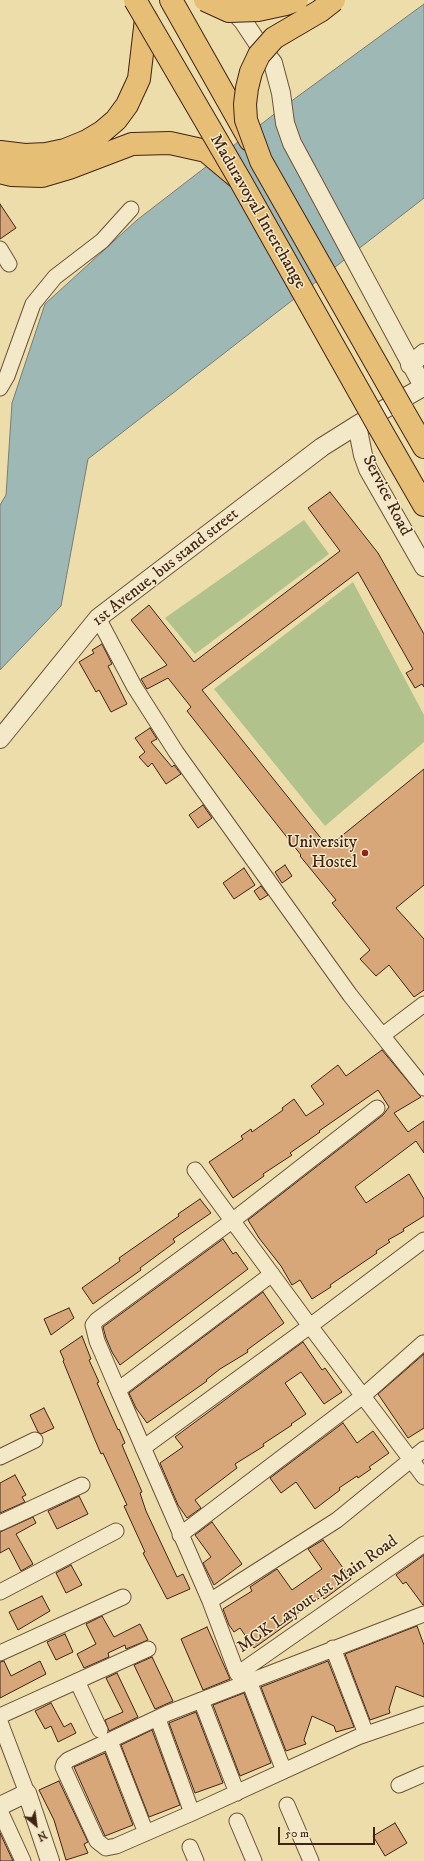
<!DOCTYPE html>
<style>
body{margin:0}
#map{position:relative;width:424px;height:1861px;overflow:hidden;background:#ecddaa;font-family:"IM FELL DW Pica",serif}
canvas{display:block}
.north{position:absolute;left:16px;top:1805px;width:40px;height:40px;-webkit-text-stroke:3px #f3e9c8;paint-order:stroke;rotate:151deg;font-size:11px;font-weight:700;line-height:16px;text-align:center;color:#412314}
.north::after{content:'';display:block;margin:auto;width:14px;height:18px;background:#412314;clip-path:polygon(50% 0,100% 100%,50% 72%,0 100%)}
.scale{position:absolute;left:278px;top:1827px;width:97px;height:18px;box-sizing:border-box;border:2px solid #412314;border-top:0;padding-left:5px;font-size:12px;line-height:14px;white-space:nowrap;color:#412314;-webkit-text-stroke:3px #f3e9c8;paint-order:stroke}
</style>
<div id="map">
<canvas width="424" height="1861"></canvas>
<div class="north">N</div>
<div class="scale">50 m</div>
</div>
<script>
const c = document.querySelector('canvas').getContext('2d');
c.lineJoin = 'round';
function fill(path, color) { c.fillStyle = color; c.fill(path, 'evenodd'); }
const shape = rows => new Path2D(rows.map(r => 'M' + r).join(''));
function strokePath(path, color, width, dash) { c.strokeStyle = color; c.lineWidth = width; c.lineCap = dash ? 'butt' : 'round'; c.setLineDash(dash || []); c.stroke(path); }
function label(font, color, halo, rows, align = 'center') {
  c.font = font + ' "IM FELL DW Pica",serif'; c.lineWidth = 3; c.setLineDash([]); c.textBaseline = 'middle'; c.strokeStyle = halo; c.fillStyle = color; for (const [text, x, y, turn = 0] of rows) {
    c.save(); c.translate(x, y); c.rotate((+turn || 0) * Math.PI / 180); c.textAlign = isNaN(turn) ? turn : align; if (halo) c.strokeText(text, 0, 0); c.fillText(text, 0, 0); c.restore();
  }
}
const green = shape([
 [304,520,329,554,195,654,165,618],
 [353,582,424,715,424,742,325,826,214,689]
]);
const water = shape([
 [424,4,424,198,88,459,61,606,0,670,0,505,6,495,12,403,45,304,137,220,286,105,424,4]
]);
const building = shape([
 [0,204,16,228,0,239,0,204],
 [330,492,378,553,424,634,424,687,422,684,415,688,406,673,413,669,358,572,202,690,328,847,424,769,424,885,396,908,424,939,424,990,414,997,389,965,376,976,360,959,370,950,332,903,336,900,300,856,301,855,187,711,191,707,168,678,147,689,141,679,167,665,131,620,149,605,194,662,340,551,308,508,330,492],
 [102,644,112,664,108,666,127,704,111,712,99,690,96,692,79,662,94,653,92,650,102,644],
 [150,728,157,739,151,742,172,767,174,765,181,774,166,784,152,763,148,767,139,757,145,752,135,738,150,728],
 [203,805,212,818,198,828,189,815,203,805],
 [285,865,292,876,282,883,275,872,285,865],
 [244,868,255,885,234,899,223,883,244,868],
 [261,886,268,895,260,900,254,891,261,886],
 [382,1050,421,1097,394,1113,408,1132,424,1121,424,1153,416,1141,355,1187,366,1203,409,1174,424,1199,424,1216,403,1229,404,1231,388,1240,390,1242,376,1251,377,1253,330,1285,331,1287,312,1299,300,1280,292,1285,281,1266,259,1238,248,1220,383,1115,389,1107,378,1090,319,1131,320,1132,290,1153,292,1155,263,1174,264,1176,233,1198,209,1162,243,1139,241,1136,251,1129,252,1132,283,1110,282,1108,294,1099,306,1116,324,1104,311,1086,338,1065,346,1076,382,1050],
 [200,1199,211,1213,173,1239,175,1242,140,1268,141,1270,93,1304,82,1288,120,1261,119,1258,179,1216,178,1214,200,1199],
 [223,1239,233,1254,236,1252,248,1269,120,1365,112,1352,106,1338,103,1327,223,1239],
 [263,1292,284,1323,247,1350,248,1352,220,1369,206,1380,207,1381,147,1423,136,1408,129,1393,263,1292],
 [69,1308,74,1318,51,1335,44,1319,69,1308],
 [82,1336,91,1359,89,1360,99,1382,97,1383,118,1430,119,1429,125,1443,122,1445,142,1492,140,1493,146,1511,177,1577,183,1574,190,1589,167,1599,143,1553,145,1552,124,1506,127,1505,103,1453,101,1454,95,1440,63,1361,64,1360,60,1351,82,1336],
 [303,1342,322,1370,325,1368,342,1392,324,1404,301,1372,285,1383,306,1414,291,1424,292,1425,263,1444,264,1446,235,1464,237,1468,195,1500,201,1508,187,1518,178,1505,160,1463,183,1447,175,1437,303,1342],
 [424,1354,424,1428,408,1438,378,1394,424,1354],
 [44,1408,54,1428,41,1434,38,1432,30,1415,44,1408],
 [343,1423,357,1443,373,1431,389,1453,369,1467,371,1469,358,1478,357,1476,339,1488,340,1490,315,1509,296,1482,281,1493,270,1478,343,1423],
 [15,1475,26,1495,22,1497,25,1502,0,1513,0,1483,15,1475],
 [79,1496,88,1514,57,1529,48,1511,79,1496],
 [33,1517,36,1523,16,1534,33,1564,21,1571,9,1548,0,1553,0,1532,33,1517],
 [212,1522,242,1564,214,1585,203,1563,211,1557,195,1535,212,1522],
 [323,1540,351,1579,324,1599,322,1596,291,1618,293,1620,254,1648,240,1628,234,1632,229,1625,223,1609,252,1591,250,1587,277,1569,292,1590,322,1569,308,1549,323,1540],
 [424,1555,424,1605,423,1605,406,1582,403,1584,396,1575,424,1555],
 [71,1565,82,1585,66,1593,56,1573,71,1565],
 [42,1596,50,1611,18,1630,9,1612,42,1596],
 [102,1616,114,1637,140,1624,148,1640,126,1649,125,1645,108,1653,109,1657,84,1668,77,1654,96,1644,86,1624,102,1616],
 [417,1626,424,1645,424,1697,396,1686,389,1709,390,1713,370,1720,345,1654,417,1626],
 [207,1627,230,1679,203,1690,181,1639,207,1627],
 [65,1634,73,1652,56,1660,47,1642,65,1634],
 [152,1657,173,1701,155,1709,134,1665,152,1657],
 [4,1661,11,1676,40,1661,46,1674,0,1698,0,1662,4,1661],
 [328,1661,354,1727,336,1732,334,1726,312,1716,304,1740,306,1744,286,1751,261,1687,328,1661],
 [117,1673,138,1717,109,1731,105,1720,123,1712,106,1678,117,1673],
 [244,1693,271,1763,240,1776,213,1705,244,1693],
 [51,1703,64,1727,71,1723,76,1733,58,1742,51,1726,45,1729,35,1711,51,1703],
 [196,1712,223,1783,195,1793,169,1723,196,1712],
 [152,1730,180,1805,149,1817,121,1745,152,1730],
 [105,1753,133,1825,105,1836,74,1767,105,1753],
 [59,1781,88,1842,84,1844,88,1853,66,1860,54,1820,39,1790,59,1781],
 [395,1823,407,1843,385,1856,373,1836,395,1823],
 [0,1833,13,1861,0,1861,0,1833]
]);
const minor = shape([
 [0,249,9,264],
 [0,388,7,376,33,304,55,277,102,241,131,209],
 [98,618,134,686,176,752,350,995,424,1088],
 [383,1035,424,1004],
 [195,1170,310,1326,424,1477],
 [272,1274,118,1390,210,1601,337,1520,424,1449],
 [118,1390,97,1341,93,1325,97,1320,232,1221,377,1108],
 [143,1448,310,1326,424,1240],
 [0,1457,35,1440],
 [0,1523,82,1485],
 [180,1535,363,1396,423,1343],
 [0,1592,116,1531],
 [210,1601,237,1673,239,1673,424,1544],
 [424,1614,168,1713,68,1760,64,1764,63,1767,97,1841,106,1848,116,1846,192,1813,358,1737,424,1714],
 [333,1648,366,1734],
 [0,1653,123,1597],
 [77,1681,100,1730],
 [249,1681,284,1771],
 [201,1700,237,1793],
 [0,1716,148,1649],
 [158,1719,192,1813],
 [0,1722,27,1793],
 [110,1741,146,1833],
 [399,1785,424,1774],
 [287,1805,311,1861],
 [0,1811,23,1861],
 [237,1821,254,1861],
 [190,1847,196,1861]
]);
const tertiary = shape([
 [227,4,243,21,259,45,273,63,281,93,285,123,292,143,424,388],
 [410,365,424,353],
 [357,425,363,455,368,469,424,567],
 [0,739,98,618,322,447,357,425,423,387],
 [0,1806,27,1793,50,1861]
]);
const trunk = shape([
 [171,0,250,140],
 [0,152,25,155,46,154,65,150,87,141,102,132,116,120,127,105,139,79,146,19],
 [0,172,11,175,42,176,69,168,132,144,170,143,206,151,237,177],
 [402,409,424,447],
 [378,425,424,505]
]);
const trunkBridge = shape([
 [135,0,240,180,378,425],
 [205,0,229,11,258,10,286,4,297,0],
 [334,0,320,11,274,38,259,55,251,72,247,88,245,104,246,120,261,161,402,409]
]);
const markers = [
 [365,853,4,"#8f2418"]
];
const streetNames = [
 ["Maduravoyal Interchange",257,212,60],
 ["Service Road",386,496,63],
 ["1st Avenue, bus stand street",166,568,-38],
 ["MCK Layout 1st Main Road",318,1595,-35]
];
const poiNames = [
 ["University",357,843],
 ["Hostel",357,863]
];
fill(green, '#b2c28c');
fill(water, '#9eb9b5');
strokePath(water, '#797d75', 1);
fill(building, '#d7a77a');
strokePath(building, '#412314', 1);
strokePath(minor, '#6c523a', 17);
strokePath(tertiary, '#6c523a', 20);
strokePath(trunk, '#412314', 24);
strokePath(minor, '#f3e9c8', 15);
strokePath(tertiary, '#f3e9c8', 18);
strokePath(trunk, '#e6be75', 22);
strokePath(trunkBridge, '#412314', 24, []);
strokePath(trunkBridge, '#e6be75', 22);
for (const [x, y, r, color] of markers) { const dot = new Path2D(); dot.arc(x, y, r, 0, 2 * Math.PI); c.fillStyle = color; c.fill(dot); strokePath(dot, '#f3e9c8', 1.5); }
label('17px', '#412314', '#f3e9c8', streetNames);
label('17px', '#412314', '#f3e9c8', poiNames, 'right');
</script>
